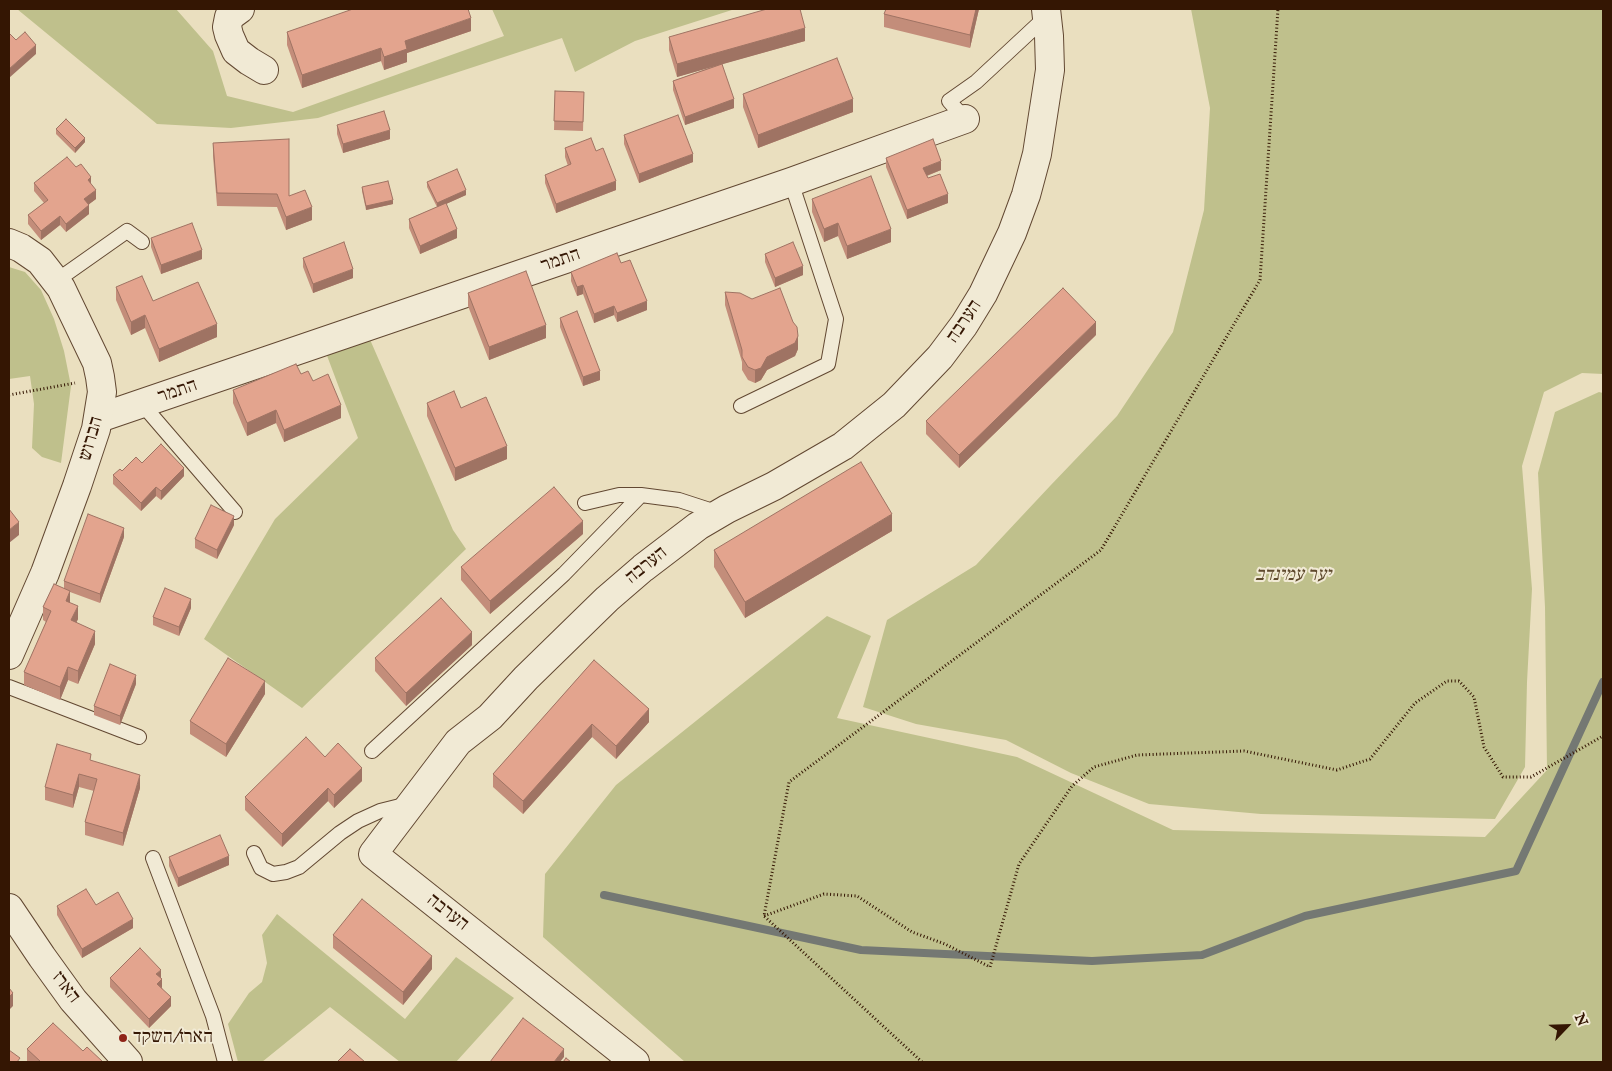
<!DOCTYPE html>
<meta charset="utf-8">
<style>
body{margin:0}
#map{position:relative;width:1612px;height:1071px;overflow:hidden;background:#eadfbf;font-family:"IM FELL English",serif}
canvas{display:block}
.frame{position:absolute;inset:0;border:10px solid #341603;pointer-events:none}
.north{position:absolute;left:1542px;top:1001px;width:50px;height:50px;-webkit-text-stroke:4px #f1ead5;paint-order:stroke;rotate:66deg;font-size:14px;font-weight:700;line-height:20px;text-align:center;color:#341603}
.north::after{content:'';display:block;margin:auto;width:18px;height:22px;background:#341603;clip-path:polygon(50% 0,100% 100%,50% 72%,0 100%)}
</style>
<div id="map">
<canvas width="1612" height="1071"></canvas>
<div class="frame"></div>
<div class="north">N</div>
</div>
<script>
const c = document.querySelector('canvas').getContext('2d');
c.lineJoin = 'round';
function fill(path, color) { c.fillStyle = color; c.fill(path, 'evenodd'); }
const shape = rows => new Path2D(rows.map(r => 'M' + r).join(''));
function strokePath(path, color, width, dash) { c.strokeStyle = color; c.lineWidth = width; c.lineCap = dash ? 'butt' : 'round'; c.setLineDash(dash || []); c.stroke(path); }
function label(font, color, halo, rows, align = 'center') {
  c.font = font + ' "IM FELL English","Frank Ruhl Libre",serif'; c.lineWidth = 4; c.setLineDash([]); c.textBaseline = 'middle'; c.strokeStyle = halo; c.fillStyle = color; for (const [text, x, y, turn = 0] of rows) {
    c.save(); c.translate(x, y); c.rotate((+turn || 0) * Math.PI / 180); c.textAlign = isNaN(turn) ? turn : align; if (halo) c.strokeText(text, 0, 0); c.fillText(text, 0, 0); c.restore();
  }
}
const green = shape([
 [17,9,176,9,213,51,227,96,293,112,504,36,492,9,735,9,635,41,575,72,562,38,318,118,231,128,157,124],
 [1191,9,1603,9,1603,374,1582,373,1544,392,1522,466,1532,589,1527,682,1525,767,1495,819,1261,814,1149,804,1071,773,1006,740,916,724,863,707,887,620,976,565,1050,486,1117,416,1173,332,1204,210,1210,108],
 [9,267,25,272,41,290,54,319,64,351,71,386,61,463,42,457,32,448,34,404,30,376,9,379],
 [368,335,453,530,466,549,302,708,204,639,275,519,358,438,326,353],
 [1599,392,1603,393,1603,1062,685,1062,543,937,545,874,616,785,827,616,871,636,837,718,1017,757,1173,830,1485,837,1547,770,1545,607,1538,473,1555,412],
 [277,914,405,1019,456,957,514,998,456,1062,400,1062,330,1007,262,1062,238,1062,228,1024,249,993,262,982,267,963,262,935]
]);
const stream = shape([
 [604,895,861,950,1092,961,1202,955,1305,916,1516,871,1603,682]
]);
const path = shape([
 [9,395,75,383],
 [764,916,824,894,857,896,912,932,945,944,990,967,1019,864,1072,786,1094,767,1137,755,1244,751,1337,770,1370,759,1415,703,1447,681,1459,681,1474,697,1484,747,1503,777,1531,777,1603,736],
 [922,1062,764,916,789,782,1101,550,1260,280,1278,9]
]);
const service = shape([
 [965,119,949,101,976,82,1047,16],
 [56,281,127,231,142,242],
 [142,404,235,512],
 [741,406,828,364,836,319,791,182],
 [585,503,619,495,641,495,679,500,719,513],
 [9,687,139,737],
 [372,751,564,574,641,495],
 [254,853,261,868,273,874,286,872,299,867,340,833,358,821,380,811,408,804],
 [153,858,213,1016,225,1062]
]);
const minor = shape([
 [240,9,229,17,227,27,229,35,236,51,249,61,264,70],
 [99,418,791,182,965,119],
 [635,1062,373,854,458,742,490,717,526,678,607,599,643,568,698,526,727,509,774,486,843,446,894,405,940,357,964,325,983,294,1012,233,1026,195,1037,154,1050,70,1049,36,1046,9]
]);
const tertiary = shape([
 [9,243,21,248,40,261,61,288,97,363,100,377,102,392,96,429,77,486,45,573,9,655],
 [9,908,42,957,73,1000,128,1062]
]);
const wall = shape([
 [979,9,970,48,884,27,884,14],
 [471,31,407,53,407,62,384,70,381,61,302,88,287,45,287,32],
 [669,37,805,41,722,64,734,108,685,125,673,90,673,81,720,64,677,77,669,50],
 [555,91,584,92,583,131,554,130],
 [743,94,853,112,758,148,743,107],
 [337,125,390,139,343,153,337,134],
 [56,129,85,142,75,153,56,134],
 [624,135,693,162,639,183,624,144],
 [213,143,289,196,312,220,286,230,277,207,217,206,213,156],
 [565,148,596,151,616,190,556,213,545,183,545,175,568,166,565,157],
 [886,158,941,170,927,176,928,178,948,203,907,219,886,167],
 [76,167,91,184,96,199,89,204,89,214,66,232,60,225,41,240,28,224,28,215,44,203,34,191,34,183],
 [427,182,466,195,446,204,457,238,420,254,409,228,409,219,437,207,427,187],
 [362,187,393,204,366,210,362,191],
 [812,199,891,242,847,259,838,236,824,242,812,212],
 [151,238,202,259,161,274,151,247],
 [765,254,803,275,775,287,765,262],
 [303,258,353,278,313,293,303,267],
 [621,263,647,310,617,322,614,315,594,323,583,294,577,296,571,281,571,272],
 [116,287,217,337,159,362,145,328,131,335,116,300],
 [725,292,798,349,795,356,767,370,761,380,755,383,748,380,742,370,742,362,725,305],
 [468,293,546,338,489,360,468,306],
 [560,318,600,380,583,386,560,327],
 [1096,335,959,468,926,434,926,421],
 [301,374,313,381,341,418,284,442,276,423,247,436,233,403,233,390],
 [427,403,461,408,507,459,455,481,427,416],
 [142,463,184,476,161,500,156,496,141,511,113,484,113,475],
 [234,525,217,559,195,548,195,539],
 [892,531,745,618,714,567,714,550],
 [583,534,490,614,461,580,461,567],
 [124,537,100,603,70,592,70,603,78,619,76,623,95,644,78,684,68,680,60,700,24,685,24,672,46,622,43,620,43,607,64,588,64,581],
 [191,608,179,636,153,625,153,617],
 [472,645,406,706,375,671,375,658],
 [594,660,649,722,616,759,592,737,523,814,493,787,493,774],
 [136,684,120,725,94,715,94,706],
 [265,694,226,757,190,734,190,721],
 [325,757,362,781,334,808,328,801,282,847,245,810,245,797],
 [91,761,140,788,123,846,85,835,85,822,94,791,79,787,73,808,45,800,45,787],
 [169,857,229,865,178,887,169,866],
 [96,905,133,928,82,958,57,915,57,906],
 [333,935,432,969,403,1005,333,948],
 [110,978,161,978,162,988,171,1006,149,1028,110,987],
 [27,1049,83,1051,103,1062,27,1062]
]);
const shadedWall = shape([
 [976,9,979,9,970,48,970,35],
 [471,18,471,31,407,53,407,62,384,70,384,57,405,41],
 [805,28,805,41,677,77,677,64],
 [36,45,36,54,9,78,9,69],
 [381,48,381,61,302,88,302,75],
 [734,99,734,108,685,125,685,117],
 [853,99,853,112,758,148,758,135],
 [390,130,390,139,343,153,343,144],
 [85,138,85,142,75,153,75,148],
 [693,154,693,162,639,183,639,174],
 [941,161,941,170,923,177,923,168],
 [91,177,91,186,88,180],
 [616,181,616,190,556,213,556,204],
 [96,190,96,199,84,208,84,199],
 [466,190,466,195,437,208,437,203],
 [948,194,948,203,907,219,907,210],
 [393,200,393,204,366,210,366,206],
 [89,205,89,214,66,232,66,224],
 [312,207,312,220,286,230,286,217],
 [60,216,60,225,41,240,41,231],
 [838,223,838,236,824,242,824,229],
 [457,229,457,238,420,254,420,246],
 [891,229,891,242,847,259,847,246],
 [202,250,202,259,161,274,161,265],
 [803,266,803,275,775,287,775,278],
 [353,269,353,278,313,293,313,284],
 [583,285,583,294,577,296,577,287],
 [647,301,647,310,617,322,617,313],
 [614,306,614,315,594,323,594,314],
 [145,315,145,328,131,335,131,322],
 [1096,322,1096,335,959,468,959,455],
 [217,324,217,337,159,362,159,349],
 [546,325,546,338,489,360,489,347],
 [798,336,798,349,795,356,767,370,761,380,755,383,755,370,767,357],
 [600,371,600,380,583,386,583,377],
 [341,405,341,418,284,442,284,430],
 [276,410,276,423,247,436,247,423],
 [507,446,507,459,455,481,455,468],
 [184,468,184,476,161,500,161,491],
 [156,487,156,496,141,511,141,503],
 [892,514,892,531,745,618,745,602],
 [234,516,234,525,217,559,217,550],
 [583,521,583,534,490,614,490,601],
 [19,522,19,535,9,543,9,530],
 [124,528,124,537,100,603,100,594],
 [70,591,70,604,66,601],
 [191,599,191,608,179,636,179,627],
 [78,606,78,619,71,633,71,620],
 [95,631,95,644,78,684,78,671],
 [472,632,472,645,406,706,406,693],
 [68,667,68,680,60,700,60,687],
 [136,675,136,684,120,725,120,716],
 [265,681,265,694,226,757,226,744],
 [649,709,649,722,616,759,616,746],
 [592,724,592,737,523,814,523,801],
 [362,768,362,781,334,808,334,795],
 [79,774,79,787,73,808,73,795],
 [140,775,140,788,123,846,123,833],
 [328,788,328,801,282,847,282,834],
 [229,856,229,865,178,887,178,878],
 [133,919,133,928,82,958,82,949],
 [432,956,432,969,403,1005,403,992],
 [161,970,161,979,156,974],
 [162,979,162,988,157,984],
 [13,993,13,1006,9,1010,9,997],
 [171,997,171,1006,149,1028,149,1019],
 [564,1049,564,1057,560,1062,554,1062]
]);
const building = shape([
 [353,9,468,9,471,18,405,41,407,49,384,57,381,48,302,75,287,32,353,9],
 [767,9,800,9,805,28,677,64,669,37,767,9],
 [886,9,976,9,970,35,884,14,886,9],
 [25,32,36,45,9,69,9,33,16,40,25,32],
 [837,58,853,99,758,135,743,94,837,58],
 [722,64,734,99,685,117,673,81,722,64],
 [555,91,584,92,583,122,554,121,555,91],
 [384,111,390,130,343,144,337,125,384,111],
 [678,115,693,154,639,174,624,135,678,115],
 [66,119,85,138,75,148,56,129,66,119],
 [591,138,596,151,603,148,616,181,556,204,545,175,571,164,565,148,591,138],
 [289,139,289,196,305,190,312,207,286,217,277,194,217,193,213,143,289,139],
 [933,139,941,161,923,168,928,178,940,174,948,194,907,210,886,158,933,139],
 [67,157,76,167,81,164,91,177,88,180,96,190,84,199,89,205,66,224,60,216,41,231,28,215,48,200,34,183,67,157],
 [457,169,466,190,437,203,427,182,457,169],
 [871,176,891,229,847,246,838,223,824,229,812,199,871,176],
 [388,181,393,200,366,206,362,187,388,181],
 [446,203,457,229,420,246,409,219,446,203],
 [192,223,202,250,161,265,151,238,192,223],
 [344,242,353,269,313,284,303,258,344,242],
 [793,242,803,266,775,278,765,254,793,242],
 [617,253,621,263,630,260,647,301,617,313,614,306,594,314,583,285,577,287,571,272,617,253],
 [526,271,546,325,489,347,468,293,526,271],
 [142,276,153,301,198,282,217,324,159,349,145,315,131,322,116,287,142,276],
 [780,288,793,322,797,327,798,336,795,343,767,357,761,368,755,370,748,367,742,357,742,350,725,292,740,293,752,299,780,288],
 [1063,288,1096,322,959,455,926,421,1063,288],
 [577,311,600,371,583,377,560,318,577,311],
 [296,364,301,374,308,371,313,381,328,374,341,405,284,430,276,410,247,423,233,390,296,364],
 [454,391,461,408,486,397,507,446,455,468,427,403,454,391],
 [161,444,184,468,161,491,156,487,141,503,113,475,120,469,122,471,136,457,142,463,161,444],
 [861,462,892,514,745,602,714,550,861,462],
 [554,487,583,521,490,601,461,567,554,487],
 [211,505,234,516,217,550,195,539,211,505],
 [9,509,19,522,9,530,9,509],
 [88,514,124,528,100,594,64,581,88,514],
 [54,584,70,591,66,601,78,606,71,620,95,631,78,671,68,667,60,687,24,672,51,611,43,607,54,584],
 [165,588,191,599,179,627,153,617,165,588],
 [441,598,472,632,406,693,375,658,441,598],
 [228,658,265,681,226,744,190,721,228,658],
 [594,660,649,709,616,746,592,724,523,801,493,774,594,660],
 [110,664,136,675,120,716,94,706,110,664],
 [306,737,325,757,338,743,362,768,334,795,328,788,282,834,245,797,306,737],
 [57,744,91,754,90,760,140,775,123,833,85,822,97,779,79,774,73,795,45,787,57,744],
 [220,835,229,856,178,878,169,857,220,835],
 [86,889,96,905,118,892,133,919,82,949,57,906,86,889],
 [362,899,432,956,403,992,333,935,362,899],
 [140,948,161,970,156,974,162,979,157,984,171,997,149,1019,110,978,140,948],
 [9,988,13,993,9,997,9,988],
 [523,1018,564,1049,554,1062,490,1062,523,1018],
 [53,1023,83,1051,87,1047,103,1062,41,1062,27,1049,53,1023],
 [350,1049,365,1062,337,1062,350,1049],
 [9,1050,20,1058,17,1062,9,1062,9,1050],
 [566,1058,571,1062,563,1062,566,1058]
]);
const markers = [
 [123,1038,5,"#8f2418"]
];
const streetNames = [
 ["התמר",561,261,-19],
 ["הערבה",965,322,-56],
 ["התמר",178,392,-19],
 ["הברוש",92,439,-74],
 ["הערבה",647,566,-39],
 ["הערבה",447,913,38],
 ["הארז",65,988,53]
];
const parkNames = [
 ["יער עמינדב",1293,576]
];
const poiNames = [
 ["הארז/השקד",133,1038]
];
fill(green, '#bfc08c');
strokePath(stream, '#747873', 8);
strokePath(service, '#624832', 16);
strokePath(minor, '#624832', 30);
strokePath(tertiary, '#624832', 30);
strokePath(path, '#341603', 3, [1, 2.5]);
strokePath(service, '#f1ead5', 14);
strokePath(minor, '#f1ead5', 28);
strokePath(tertiary, '#f1ead5', 28);
fill(wall, '#c38d7a');
fill(shadedWall, '#9f7363');
fill(building, '#e3a48e');
strokePath(building, '#9f7363', 1);
for (const [x, y, r, color] of markers) { const dot = new Path2D(); dot.arc(x, y, r, 0, 2 * Math.PI); c.fillStyle = color; c.fill(dot); strokePath(dot, '#f1ead5', 2); }
label('19px', '#341603', '#f1ead5', streetNames);
label('italic 19px', '#5e492c', '#f1ead5', parkNames);
label('19px', '#341603', '#f1ead5', poiNames, 'left');
</script>
